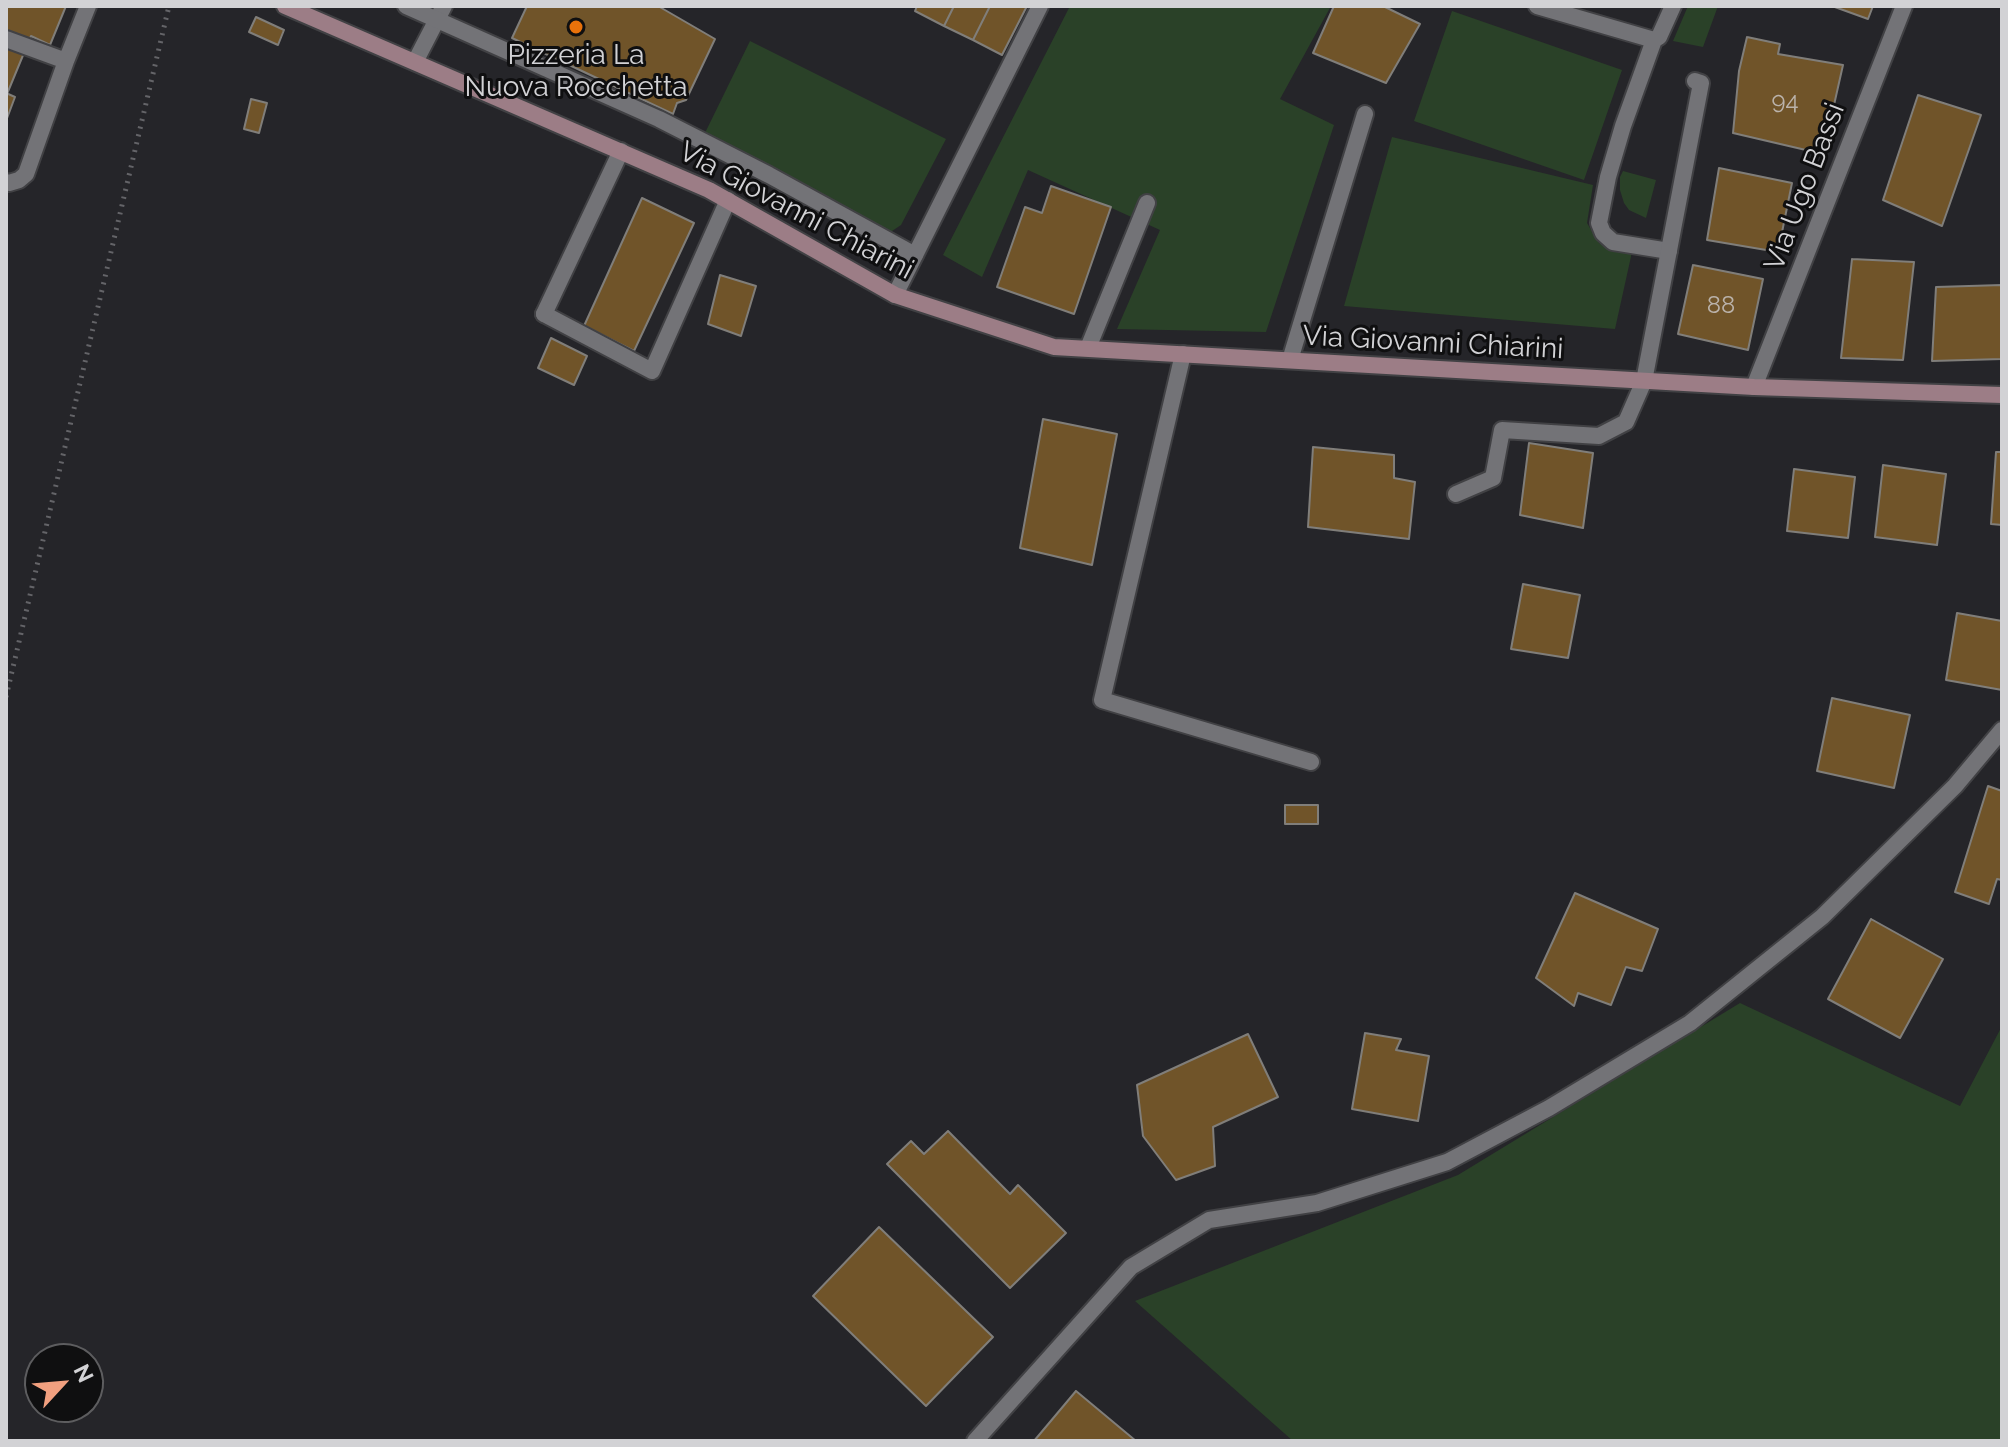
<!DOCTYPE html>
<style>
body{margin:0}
#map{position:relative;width:2008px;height:1447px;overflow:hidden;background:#252529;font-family:Raleway,sans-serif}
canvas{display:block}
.frame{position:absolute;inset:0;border:8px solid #d2d2d5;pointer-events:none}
.north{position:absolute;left:24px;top:1343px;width:80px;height:80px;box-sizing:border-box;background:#0f0f10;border:2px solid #5d5d5f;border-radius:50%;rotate:64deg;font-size:22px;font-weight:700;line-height:32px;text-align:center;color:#d2d2d5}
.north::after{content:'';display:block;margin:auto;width:28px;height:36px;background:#f2a07f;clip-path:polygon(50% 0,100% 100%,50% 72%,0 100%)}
</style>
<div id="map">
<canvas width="2008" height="1447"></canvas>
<div class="frame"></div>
<div class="north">N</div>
</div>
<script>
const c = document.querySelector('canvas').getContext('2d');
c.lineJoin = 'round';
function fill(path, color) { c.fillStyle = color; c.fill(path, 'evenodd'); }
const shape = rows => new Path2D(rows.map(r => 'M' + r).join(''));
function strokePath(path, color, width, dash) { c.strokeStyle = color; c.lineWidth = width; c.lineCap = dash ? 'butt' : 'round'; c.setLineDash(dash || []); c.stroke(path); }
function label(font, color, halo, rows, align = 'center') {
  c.font = font + ' Raleway,sans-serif'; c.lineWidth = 6; c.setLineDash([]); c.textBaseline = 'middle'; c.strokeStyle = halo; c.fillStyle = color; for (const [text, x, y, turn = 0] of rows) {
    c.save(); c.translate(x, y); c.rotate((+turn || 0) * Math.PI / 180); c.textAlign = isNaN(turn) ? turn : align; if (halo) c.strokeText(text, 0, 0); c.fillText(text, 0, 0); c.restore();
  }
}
const green = shape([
 [1070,6,1331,6,1280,99,1334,125,1266,332,1117,329,1160,230,1028,170,982,277,943,255],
 [1688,6,1718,6,1703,47,1673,41],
 [1452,11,1622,70,1584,180,1414,121],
 [750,41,946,139,901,225,889,233,704,135],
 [1392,137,1593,185,1587,223,1599,243,1608,249,1632,252,1615,329,1344,306],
 [1623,171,1656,180,1646,218,1629,210,1624,203,1620,190,1620,177],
 [1740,1003,1960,1106,2002,1026,2002,1441,1293,1441,1135,1301,1458,1175]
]);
const building = shape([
 [6,6,66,6,50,45,31,36,7,94,6,6],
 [527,6,658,6,715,39,686,100,677,103,673,114,512,38,527,6],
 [917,6,954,6,944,26,915,11,917,6],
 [954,6,990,6,973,40,944,26,954,6],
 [990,6,1027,6,1002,55,973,40,990,6],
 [1334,6,1383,6,1420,24,1386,83,1313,53,1334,6],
 [1832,6,1873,6,1868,19,1832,6],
 [256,17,284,30,278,45,249,32,256,17],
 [1747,37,1780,44,1778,54,1843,65,1823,154,1733,133,1739,71,1747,37],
 [6,93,15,97,6,121,6,93],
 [1918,95,1981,115,1942,226,1883,200,1918,95],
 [251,99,267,103,259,133,244,129,251,99],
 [1719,168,1792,183,1778,252,1707,240,1719,168],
 [1051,186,1111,207,1074,314,997,287,1025,207,1042,213,1051,186],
 [642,198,694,223,634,351,584,326,642,198],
 [1852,259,1914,262,1903,360,1841,358,1852,259],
 [1693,265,1763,279,1748,350,1678,334,1693,265],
 [720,275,756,286,741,336,708,324,720,275],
 [2002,285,2002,359,1932,361,1936,287,2002,285],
 [551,338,587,356,574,385,538,368,551,338],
 [1043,419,1117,434,1092,565,1020,548,1043,419],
 [1529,443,1593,453,1583,528,1520,515,1529,443],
 [1313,447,1394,455,1394,478,1415,482,1409,539,1308,527,1313,447],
 [1996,452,2002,452,2002,525,1991,524,1996,452],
 [1883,465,1946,474,1937,545,1875,537,1883,465],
 [1794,469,1855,477,1848,538,1787,531,1794,469],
 [1523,584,1580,595,1568,658,1511,649,1523,584],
 [1957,613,2002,621,2002,690,1946,680,1957,613],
 [1832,698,1910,715,1894,788,1817,771,1832,698],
 [1988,786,2002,791,2002,880,1997,879,1989,904,1955,892,1988,786],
 [1285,805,1318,805,1318,824,1285,824,1285,805],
 [1575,893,1658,929,1642,971,1626,967,1611,1005,1578,993,1574,1006,1536,978,1575,893],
 [1871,919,1943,959,1900,1038,1828,999,1871,919],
 [1365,1033,1401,1039,1396,1050,1429,1056,1418,1121,1352,1109,1365,1033],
 [1248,1034,1278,1097,1213,1127,1215,1166,1176,1180,1143,1136,1137,1085,1248,1034],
 [948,1131,1010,1194,1018,1185,1066,1233,1010,1288,887,1164,911,1141,924,1154,948,1131],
 [879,1227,993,1337,926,1406,813,1296,879,1227],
 [1076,1391,1136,1441,1034,1441,1076,1391]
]);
const path = shape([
 [6,697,169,6]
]);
const service = shape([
 [1537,6,1654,40,1659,37,1673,6],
 [1654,40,1623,126,1608,177,1599,223,1603,233,1613,242,1669,251],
 [415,62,444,6],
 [544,314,652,371,728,200],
 [1088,348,1147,203],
 [1456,494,1493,478,1502,430,1599,436,1626,422,1644,381]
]);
const pedestrian = shape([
 [406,6,659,119,769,175,915,255]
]);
const minor = shape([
 [6,39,66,61],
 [6,182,9,183,19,180,26,174,66,61,88,6],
 [895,295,1040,6],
 [544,314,621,151],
 [1183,354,1102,700,1311,762],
 [1290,360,1365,114],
 [1644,381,1701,83,1695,81],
 [1754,387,1904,6],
 [975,1441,1131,1267,1209,1220,1317,1203,1447,1162,1549,1108,1690,1023,1822,917,1955,786,2002,730]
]);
const secondary = shape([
 [285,6,709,190,895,295,1054,347,1754,387,2002,395]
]);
const markers = [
 [576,27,8,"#e8710a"]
];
const numberNames = [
 ["94",1785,102],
 ["88",1721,306]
];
const poiNames = [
 ["Pizzeria La",576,56],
 ["Nuova Rocchetta",576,88]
];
const streetNames = [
 ["Via Ugo Bassi",1805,187,-69],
 ["Via Giovanni Chiarini",796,211,28],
 ["Via Giovanni Chiarini",1433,343,3]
];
fill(green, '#2a4128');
fill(building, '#705429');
strokePath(building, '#807e7a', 2);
strokePath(service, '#414144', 20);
strokePath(pedestrian, '#414144', 20);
strokePath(minor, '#414144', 20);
strokePath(secondary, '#414144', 20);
strokePath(path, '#646468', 5, [2, 6]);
strokePath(service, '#737377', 16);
strokePath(pedestrian, '#737377', 16);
strokePath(minor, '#737377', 16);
strokePath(secondary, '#9c7d86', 16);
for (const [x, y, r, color] of markers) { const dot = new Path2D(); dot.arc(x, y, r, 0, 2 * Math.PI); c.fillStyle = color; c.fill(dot); strokePath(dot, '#0f0f10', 3); }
label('24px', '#bab2aa', null, numberNames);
label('28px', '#d2d2d5', '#0f0f10', poiNames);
label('28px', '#d2d2d5', '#0f0f10', streetNames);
</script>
